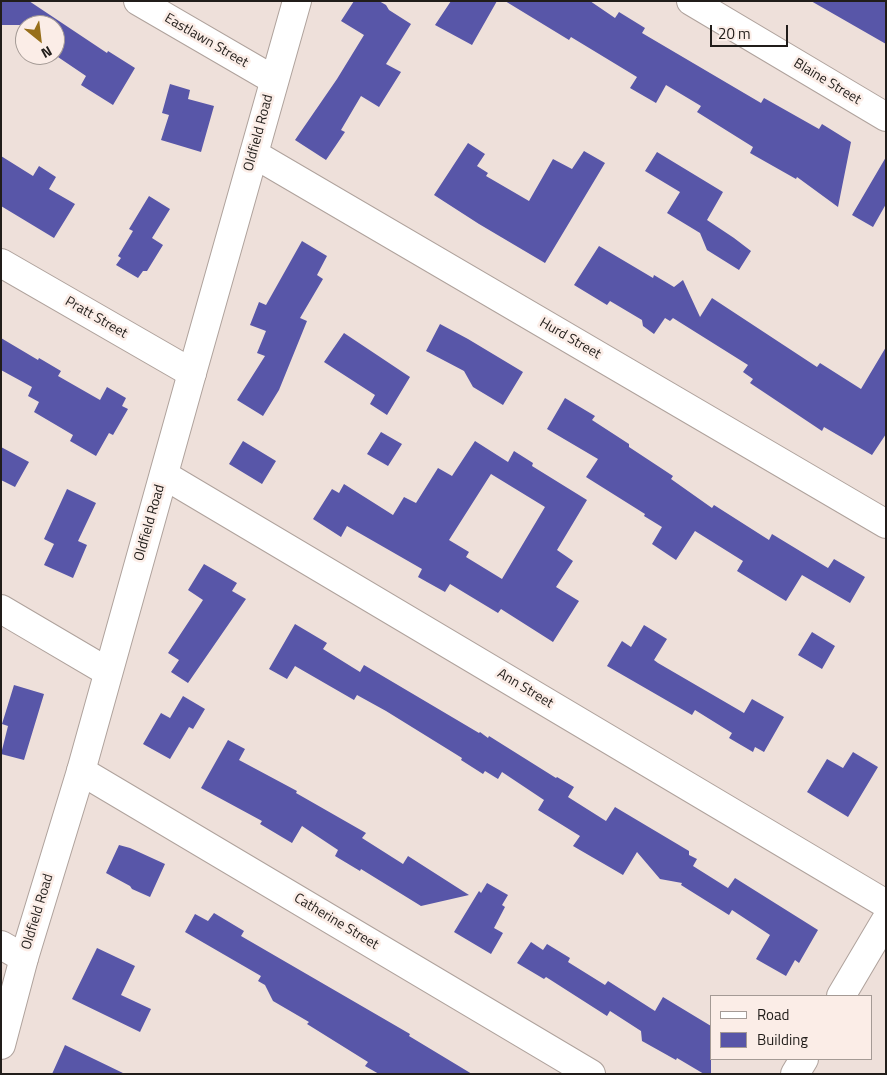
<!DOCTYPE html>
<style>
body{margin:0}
#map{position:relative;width:887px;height:1075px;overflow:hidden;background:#eee0da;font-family:"Titillium Web",sans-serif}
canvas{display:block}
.frame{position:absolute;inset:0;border:2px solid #211d1a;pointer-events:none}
.legend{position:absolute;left:710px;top:995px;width:162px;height:65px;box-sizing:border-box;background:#fbede7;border:1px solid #a49a95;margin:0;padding:6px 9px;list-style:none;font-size:15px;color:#211d1a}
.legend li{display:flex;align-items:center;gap:10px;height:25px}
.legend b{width:25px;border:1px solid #a49a95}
.north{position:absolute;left:15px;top:15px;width:50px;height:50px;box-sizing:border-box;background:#fbede7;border:1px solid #a49a95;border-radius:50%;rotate:151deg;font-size:14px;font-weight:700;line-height:20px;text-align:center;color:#211d1a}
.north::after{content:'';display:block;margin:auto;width:18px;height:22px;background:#976f1b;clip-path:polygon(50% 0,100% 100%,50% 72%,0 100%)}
.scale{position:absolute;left:710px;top:25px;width:78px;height:22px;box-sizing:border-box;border:2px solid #211d1a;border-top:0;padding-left:6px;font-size:15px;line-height:18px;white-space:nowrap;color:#211d1a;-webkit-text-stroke:4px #fbede7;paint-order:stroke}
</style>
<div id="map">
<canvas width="887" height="1075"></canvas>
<div class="frame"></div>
<ul class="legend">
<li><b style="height:6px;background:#fff"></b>Road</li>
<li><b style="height:14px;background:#5856a8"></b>Building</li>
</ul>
<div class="north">N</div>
<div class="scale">20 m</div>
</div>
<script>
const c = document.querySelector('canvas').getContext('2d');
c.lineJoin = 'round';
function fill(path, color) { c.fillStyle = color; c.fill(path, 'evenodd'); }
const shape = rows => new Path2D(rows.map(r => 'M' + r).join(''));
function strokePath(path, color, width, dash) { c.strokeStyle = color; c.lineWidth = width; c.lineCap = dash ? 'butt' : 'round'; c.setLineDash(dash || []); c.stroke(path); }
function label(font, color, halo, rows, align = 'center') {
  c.font = font + ' "Titillium Web",sans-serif'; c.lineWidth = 5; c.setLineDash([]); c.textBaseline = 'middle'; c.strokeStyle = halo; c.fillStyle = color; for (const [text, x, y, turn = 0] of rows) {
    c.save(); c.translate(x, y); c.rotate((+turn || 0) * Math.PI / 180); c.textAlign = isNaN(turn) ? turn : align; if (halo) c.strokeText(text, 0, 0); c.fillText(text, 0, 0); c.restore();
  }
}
const building = shape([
 [1,1,29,1,107,53,108,51,135,68,113,105,81,85,86,76,55,55,55,25,1,25],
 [354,1,379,1,386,5,389,10,411,24,386,64,401,72,379,107,361,96,341,130,345,132,326,160,295,140,337,79,364,35,341,21],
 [451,1,497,1,472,45,435,25],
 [505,1,590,1,615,18,619,12,645,28,642,33,761,103,764,98,819,129,822,124,851,142,838,207,797,177,796,179,750,153,753,147,697,112,701,106,666,85,656,103,630,88,637,77,571,37,569,40],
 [811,1,886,1,886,44],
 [170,84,190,90,188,99,214,106,201,152,161,140,169,115,162,113],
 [468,143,485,154,477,166,488,173,486,176,529,201,553,159,572,169,584,151,605,163,545,263,479,224,434,195],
 [657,152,723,192,707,220,734,238,751,251,739,270,707,250,700,233,667,213,680,192,645,171],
 [1,156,33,176,39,166,56,177,49,189,75,204,54,238,1,206],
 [886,157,886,204,873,227,852,215],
 [149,196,170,209,152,238,163,245,147,271,143,271,138,278,116,265,121,258,118,256,133,231,129,229],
 [302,241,327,256,317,275,323,279,300,318,307,321,279,390,263,416,237,400,265,356,257,353,266,331,250,325,259,302,266,305],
 [599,246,653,278,654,275,674,287,683,280,700,317,712,298,817,367,820,363,861,389,886,347,886,434,872,455,824,427,822,431,750,383,753,379,743,372,748,365,673,318,670,321,665,318,654,334,643,326,642,320,610,301,607,305,574,285],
 [440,324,468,339,523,372,503,405,473,387,464,371,426,351],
 [344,333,410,377,387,415,370,404,375,395,324,362],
 [1,338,38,360,39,358,61,371,58,376,100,400,107,387,126,398,122,406,128,409,113,435,109,433,96,456,70,441,73,435,34,412,39,402,28,396,32,387,1,370],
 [565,398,595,416,592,420,629,444,629,447,673,476,671,479,712,508,714,505,769,540,772,534,828,568,834,559,865,577,850,603,802,575,786,601,737,571,743,561,695,531,676,560,652,544,662,527,644,516,645,514,586,477,598,459,547,429],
 [381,432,402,444,388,466,367,454],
 [243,441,276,461,262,484,229,464],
 [475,441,508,462,514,451,533,463,532,466,587,500,557,550,573,561,556,587,579,601,553,642,501,609,498,613,450,584,445,592,418,577,422,569,347,526,341,537,313,519,332,489,339,493,344,484,393,515,404,497,416,503,438,468,452,476],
 [491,474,545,507,502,579,466,557,469,552,449,540],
 [1,447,29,462,15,487,1,480],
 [67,489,96,503,78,541,87,545,73,578,44,565,54,544,44,539],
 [204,564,237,583,232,591,246,599,188,683,171,672,179,660,168,653,203,600,188,590],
 [295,624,327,643,323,649,360,672,364,665,479,733,480,732,488,738,489,736,556,778,557,777,574,787,568,797,606,821,615,807,689,851,689,855,697,859,693,866,728,888,735,878,818,930,799,963,795,960,786,976,756,959,770,935,732,910,729,915,681,885,682,883,660,879,637,852,623,875,573,846,580,836,538,810,544,800,502,772,498,779,485,771,483,774,461,760,462,758,386,711,357,695,354,700,295,666,287,679,269,669],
 [644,625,667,639,654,660,658,663,744,713,752,699,784,717,764,752,755,747,753,752,729,738,732,733,695,710,692,715,607,666,622,641,631,647],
 [812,632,835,646,822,669,798,655],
 [14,685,44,694,24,760,1,754,8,726,2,724],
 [183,696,205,709,193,729,189,727,170,759,143,744,161,713,170,718],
 [228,740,245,749,239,760,297,791,296,793,366,833,362,838,403,864,408,856,469,895,421,906,361,869,360,871,335,856,338,850,302,826,292,843,260,824,262,821,201,788],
 [853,752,878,767,848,817,807,792,827,759,843,768],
 [119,845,130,848,165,864,150,897,132,889,130,886,106,873],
 [487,883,508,895,502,905,505,907,494,928,503,933,491,954,454,932,479,891,481,893],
 [214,913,244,931,241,936,410,1034,409,1036,472,1074,379,1074,365,1066,368,1062,307,1024,309,1022,273,1001,265,985,258,981,261,976,185,932,195,914,208,921],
 [531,942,543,950,547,944,570,958,568,962,605,985,608,981,655,1011,663,997,711,1026,711,1074,704,1074,677,1058,676,1060,642,1041,641,1031,610,1011,607,1016,546,977,544,979,517,963],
 [97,948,135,966,121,995,151,1009,140,1032,72,999],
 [65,1045,125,1074,52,1074]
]);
const minor = shape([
 [138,1,274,80],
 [691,1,886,117],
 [254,154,886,524],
 [1,263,192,373],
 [164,475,886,904],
 [1,609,108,672],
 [81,771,591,1074],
 [1,945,24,958],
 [841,996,886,920],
 [795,1074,804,1059]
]);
const tertiary = shape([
 [1,1045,24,958,81,771,192,373,297,1]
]);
const streetNames = [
 ["Eastlawn Street",206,41,30],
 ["Blaine Street",827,82,31],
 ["Oldfield Road",259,133,-75],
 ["Pratt Street",96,318,30],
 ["Hurd Street",570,339,30],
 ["Oldfield Road",150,523,-74],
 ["Ann Street",525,689,31],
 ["Oldfield Road",38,912,-73],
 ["Catherine Street",336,922,31]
];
fill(building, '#5856a8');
strokePath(minor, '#afa29c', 30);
strokePath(tertiary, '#afa29c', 30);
strokePath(minor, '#fff', 28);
strokePath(tertiary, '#fff', 28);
label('14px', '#211d1a', '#fbede7', streetNames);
</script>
